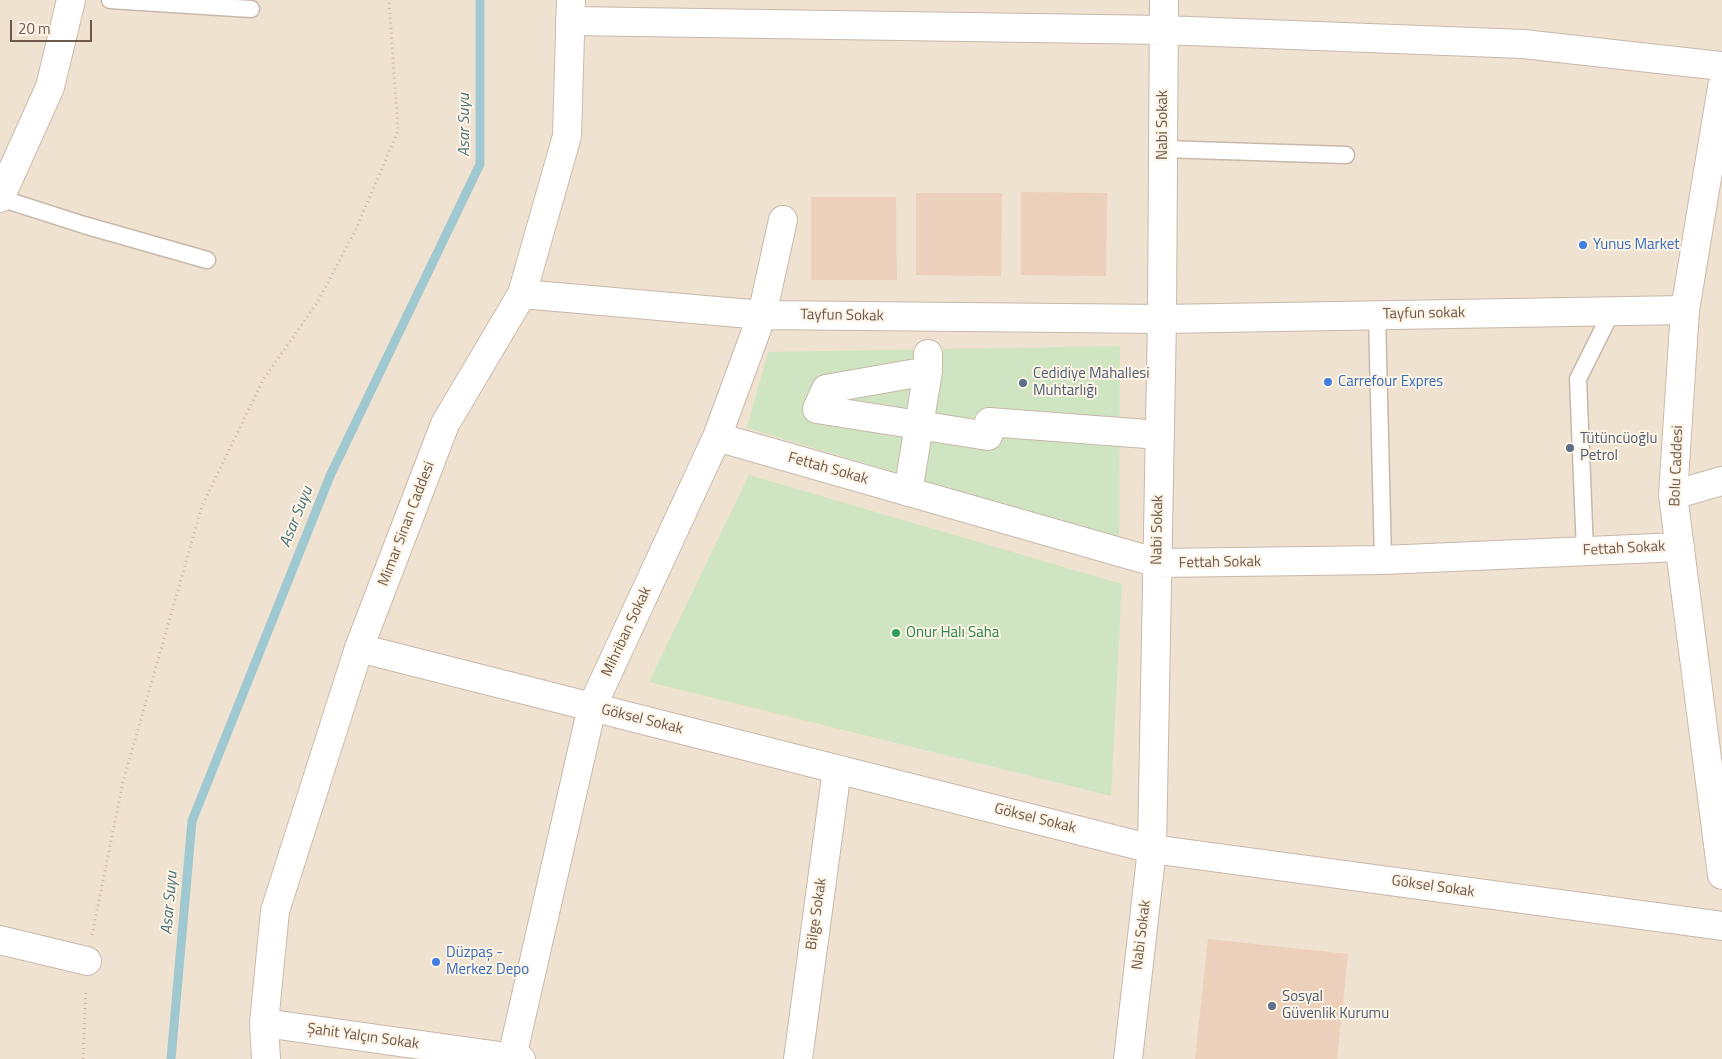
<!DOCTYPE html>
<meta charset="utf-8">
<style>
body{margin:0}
#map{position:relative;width:1722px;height:1059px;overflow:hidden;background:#f9f0e1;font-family:"Titillium Web",sans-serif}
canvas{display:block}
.scale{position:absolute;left:10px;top:20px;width:82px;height:22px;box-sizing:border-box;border:2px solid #6d584b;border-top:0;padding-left:6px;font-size:15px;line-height:18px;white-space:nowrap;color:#6d584b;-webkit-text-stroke:4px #fdf4e6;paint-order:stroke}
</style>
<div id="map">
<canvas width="1722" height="1059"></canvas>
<div class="scale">20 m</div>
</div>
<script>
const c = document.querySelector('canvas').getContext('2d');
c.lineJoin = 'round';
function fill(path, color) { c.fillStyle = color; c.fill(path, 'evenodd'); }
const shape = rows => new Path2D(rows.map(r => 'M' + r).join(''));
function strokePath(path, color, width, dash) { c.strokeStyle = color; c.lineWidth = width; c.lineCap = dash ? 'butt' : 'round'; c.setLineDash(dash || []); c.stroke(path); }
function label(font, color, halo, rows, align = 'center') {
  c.font = font + ' "Titillium Web",sans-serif'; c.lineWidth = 4; c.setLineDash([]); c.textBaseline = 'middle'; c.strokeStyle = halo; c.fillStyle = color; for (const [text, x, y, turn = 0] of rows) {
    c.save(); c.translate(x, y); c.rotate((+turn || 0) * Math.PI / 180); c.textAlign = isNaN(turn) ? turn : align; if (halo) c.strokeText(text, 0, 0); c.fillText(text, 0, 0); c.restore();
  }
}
const residential = shape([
 [0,0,1722,0,1722,1059,0,1059]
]);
const green = shape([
 [1120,346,1119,539,747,428,768,352],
 [749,475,1122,584,1111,796,649,682]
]);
const stream = shape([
 [171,1059,192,821,330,476,480,164,480,0]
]);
const building = shape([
 [1021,192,1107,193,1106,276,1021,275],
 [916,193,1002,193,1001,276,916,275],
 [811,197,896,197,897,280,811,280],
 [1208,939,1348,954,1337,1059,1195,1059]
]);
const path = shape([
 [92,935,123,782,202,506,263,380,317,303,355,231,398,131,389,0],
 [83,1059,86,989]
]);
const lane = shape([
 [110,0,251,9],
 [1163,149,1346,155],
 [0,198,84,225,207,260],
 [1377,315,1383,560],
 [1585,551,1578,379,1612,311]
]);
const street = shape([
 [570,21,1164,30,1523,44,1722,66],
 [522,294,762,315,1162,319,1685,310],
 [928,371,826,389,817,409,988,436,989,422,1160,435],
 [717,437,1158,563,1383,560,1680,547],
 [908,492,928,371,928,354],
 [1673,495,1722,481],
 [359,648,1152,849,1722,926],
 [0,940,87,961],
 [264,1023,521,1059],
 [512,1057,592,707,717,437,762,315,783,220],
 [798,1059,837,769],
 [1128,1059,1152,849,1162,319,1164,0]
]);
const secondary = shape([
 [1722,87,1685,310,1673,495,1722,875],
 [0,198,50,87,71,0],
 [266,1059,264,1023,275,911,359,648,445,424,522,294,567,136,571,0]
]);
const markers = [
 [1583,245,5,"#3f7fe0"],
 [1328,382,5,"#3f7fe0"],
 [1023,383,5,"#5c6f8a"],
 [1570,448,5,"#5c6f8a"],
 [896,633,5,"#2e9e5b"],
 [436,962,5,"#3f7fe0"],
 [1272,1006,5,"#5c6f8a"]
];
const streetNames = [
 ["Nabi Sokak",1163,125,-90],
 ["Tayfun sokak",1424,314,-1],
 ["Tayfun Sokak",842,316,1],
 ["Bolu Caddesi",1677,466,-88],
 ["Fettah Sokak",828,469,16],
 ["Mimar Sinan Caddesi",407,524,-69],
 ["Nabi Sokak",1158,530,-89],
 ["Fettah Sokak",1624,549,-3],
 ["Fettah Sokak",1220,563,-1],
 ["Mihriban Sokak",627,632,-65],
 ["Göksel Sokak",642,720,14],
 ["Göksel Sokak",1035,819,14],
 ["Göksel Sokak",1433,887,8],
 ["Bilge Sokak",817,914,-82],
 ["Nabi Sokak",1142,935,-83],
 ["Şahit Yalçın Sokak",363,1037,8]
];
const shopNames = [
 ["Yunus Market",1593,245],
 ["Carrefour Expres",1338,382],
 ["Düzpaş -",446,953],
 ["Merkez Depo",446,970]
];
const serviceNames = [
 ["Cedidiye Mahallesi",1033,374],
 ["Muhtarlığı",1033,391],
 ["Tütüncüoğlu",1580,439],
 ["Petrol",1580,456],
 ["Sosyal",1282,997],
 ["Güvenlik Kurumu",1282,1014]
];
const leisureNames = [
 ["Onur Halı Saha",906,633]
];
const waterNames = [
 ["Asar Suyu",465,125,-90],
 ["Asar Suyu",297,517,-68],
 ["Asar Suyu",170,903,-85]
];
fill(residential, '#f0e2d0');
fill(green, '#cfe5c1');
strokePath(stream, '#9fc8d1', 9);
fill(building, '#ecd0bb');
strokePath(lane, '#c8b8aa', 19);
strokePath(street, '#c8b8aa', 30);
strokePath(secondary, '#cdbaa9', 30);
strokePath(path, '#d0b39f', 3, [1, 4]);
strokePath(lane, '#fff', 16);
strokePath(street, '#fff', 28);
strokePath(secondary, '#fff', 28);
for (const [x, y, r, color] of markers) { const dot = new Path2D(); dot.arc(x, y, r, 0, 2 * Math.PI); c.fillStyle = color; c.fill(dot); strokePath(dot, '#fdf4e6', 2); }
label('15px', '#6d584b', '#fdf4e6', streetNames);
label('15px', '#366cbe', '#fdf4e6', shopNames, 'left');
label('15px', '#4e5e75', '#fdf4e6', serviceNames, 'left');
label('15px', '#27864d', '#fdf4e6', leisureNames, 'left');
label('italic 16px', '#47747f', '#fdf4e6', waterNames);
</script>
